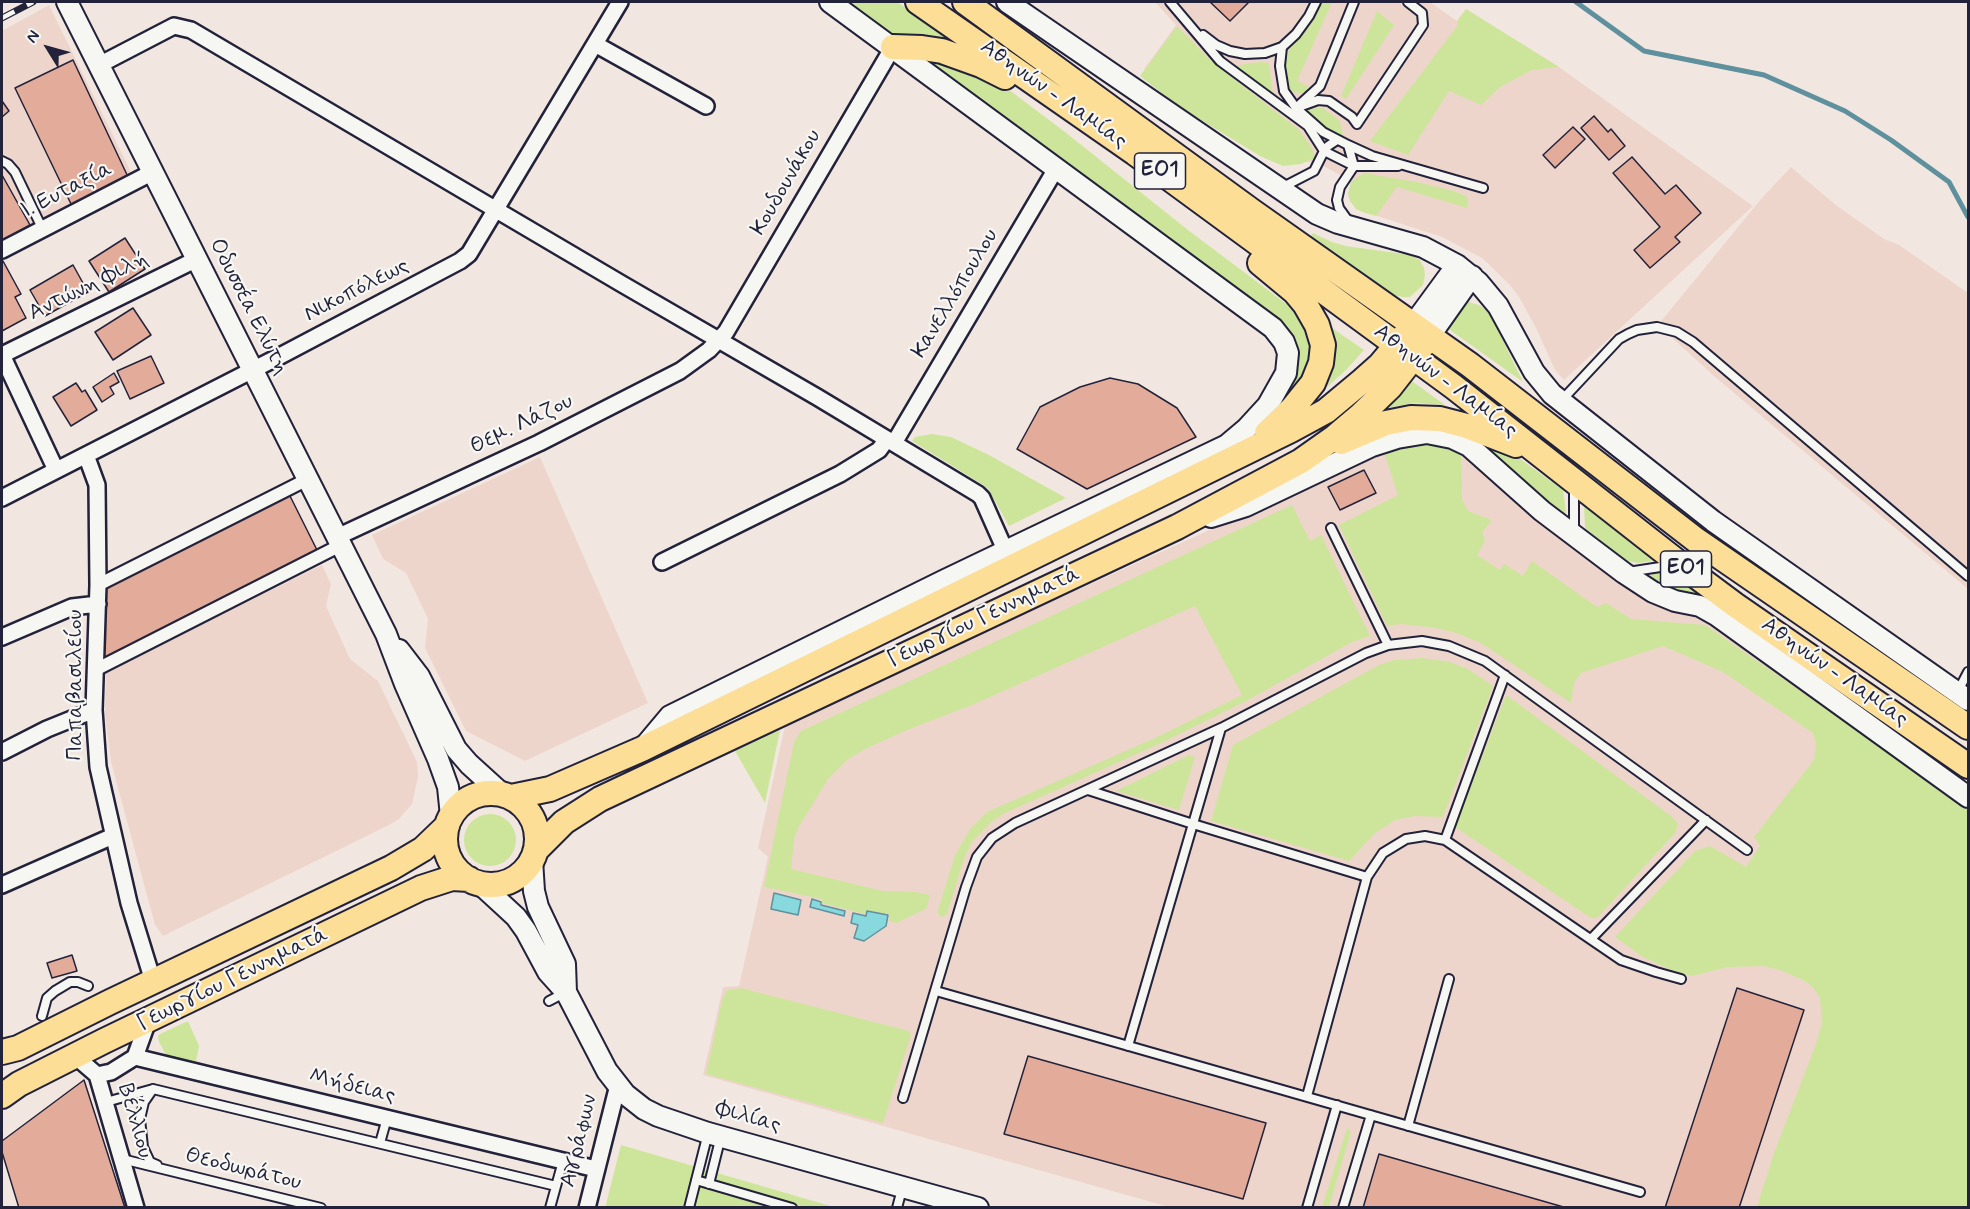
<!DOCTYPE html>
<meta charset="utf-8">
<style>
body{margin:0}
#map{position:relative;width:1970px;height:1209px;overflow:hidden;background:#f2e7e0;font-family:Mynerve,sans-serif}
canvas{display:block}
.frame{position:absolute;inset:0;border:3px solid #22223b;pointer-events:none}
.north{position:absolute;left:18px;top:18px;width:60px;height:60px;-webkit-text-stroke:4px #f6f6f2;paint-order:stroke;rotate:307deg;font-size:16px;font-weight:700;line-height:24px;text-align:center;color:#22223b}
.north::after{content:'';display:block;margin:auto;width:21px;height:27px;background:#22223b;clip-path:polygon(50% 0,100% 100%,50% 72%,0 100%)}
</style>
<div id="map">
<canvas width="1970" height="1209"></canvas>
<div class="frame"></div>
<div class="north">N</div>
</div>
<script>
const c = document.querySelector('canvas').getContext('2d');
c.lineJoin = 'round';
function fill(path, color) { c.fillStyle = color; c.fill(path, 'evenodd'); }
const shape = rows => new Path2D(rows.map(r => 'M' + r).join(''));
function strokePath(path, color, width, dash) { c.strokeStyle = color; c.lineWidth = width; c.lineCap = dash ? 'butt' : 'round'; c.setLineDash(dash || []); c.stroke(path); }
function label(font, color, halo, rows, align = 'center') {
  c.font = font + ' Mynerve,sans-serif'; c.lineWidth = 4.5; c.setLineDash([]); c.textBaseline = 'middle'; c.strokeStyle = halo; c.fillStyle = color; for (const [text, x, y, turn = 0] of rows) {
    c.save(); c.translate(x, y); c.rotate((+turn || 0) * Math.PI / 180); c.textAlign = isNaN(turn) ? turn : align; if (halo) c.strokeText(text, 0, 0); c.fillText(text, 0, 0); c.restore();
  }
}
const built = shape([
 [1155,2,1430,2,1457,21,1466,9,1559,67,1753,206,1564,380,1555,370,1536,328,1519,297,1510,285,1482,258,1442,237,1356,209,1348,196,1351,181,1320,164,1291,159,1144,69,1176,25],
 [49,5,131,172,2,244,2,31],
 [1791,167,1837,206,1884,239,1899,245,1968,293,1968,589,1715,377,1658,325,1761,199],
 [1448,442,1527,509,1634,592,1658,604,1705,621,1968,805,1968,1207,1169,1207,703,1075,723,987,739,986,768,857,758,848,785,726,985,632,1394,446],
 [540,457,648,703,525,761,466,731,425,648,428,619,406,573,383,559,372,535],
 [322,565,331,584,326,606,350,659,378,681,417,762,418,777,412,804,399,819,387,826,163,936,155,925,111,762,105,714,106,672]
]);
const green = shape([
 [844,2,897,2,974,55,893,34],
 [1320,2,1332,2,1297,81,1308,86,1305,94,1287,91,1283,71,1289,50,1315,14],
 [1466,9,1559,67,1532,70,1500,87,1481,105,1449,91,1408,155,1370,141,1458,25,1457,21],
 [1377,11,1394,25,1346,99,1341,96],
 [1177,26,1212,62,1298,129,1312,148,1315,158,1301,164,1283,166,1260,156,1180,107,1140,76],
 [923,54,1004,86,1065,132,1188,230,1289,306,1302,323,1310,347,1307,368,1294,391,1284,399,1282,396,1295,344,1289,330,1283,324,1152,228,923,57],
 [1260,62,1269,63,1272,89,1277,99,1233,66],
 [1315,108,1323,108,1339,120,1344,137,1325,129,1303,110,1309,110],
 [1364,173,1417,182,1454,191,1468,197,1467,208,1397,187,1376,216,1365,213,1356,209,1350,201,1348,193,1351,182],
 [1313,233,1332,242,1346,246,1410,255,1420,260,1424,268,1425,275,1423,285,1410,297,1402,297,1394,295,1311,236],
 [1469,302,1481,306,1489,312,1523,382,1450,330,1448,326,1460,305],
 [1332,328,1364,350,1347,369,1327,387,1326,385,1334,360,1330,329],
 [1409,379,1445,405,1415,403,1380,409],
 [932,434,951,437,989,455,1066,498,1009,526,989,490,985,486,912,441,915,437],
 [1481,435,1505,448,1563,490,1566,513,1560,513,1520,484,1491,451],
 [1439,444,1452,446,1461,453,1462,499,1468,511,1492,520,1482,532,1485,541,1477,555,1500,570,1504,564,1523,576,1532,561,1597,607,1606,603,1631,619,1705,625,1968,807,1968,1207,1757,1207,1774,1153,1816,1044,1822,1023,1820,998,1813,987,1803,980,1780,970,1764,966,1728,967,1692,976,1678,973,1643,957,1615,937,1695,851,1710,846,1746,867,1760,846,1754,837,1814,760,1816,744,1813,733,1723,672,1663,646,1581,673,1574,683,1571,703,1481,643,1456,633,1436,628,1401,624,1387,626,1339,525,1398,495,1384,452,1414,445],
 [1292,505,1310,541,1321,535,1370,636,1352,642,1246,701,1159,744,1003,814,991,822,972,842,965,856,947,914,942,917,937,913,955,855,970,829,987,812,1157,737,1242,695,1195,606,972,705,907,730,865,749,848,759,828,779,798,828,794,839,791,869,883,891,915,892,930,895,926,909,896,923,889,921,890,914,867,911,865,914,822,903,822,899,764,887,794,742,801,731],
 [1584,506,1655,556,1658,560,1639,563,1627,561,1585,528],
 [1662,571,1671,571,1723,604,1680,597,1650,576,1654,573],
 [1423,658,1450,662,1468,669,1493,686,1443,817,1414,816,1395,820,1375,833,1349,861,1211,821,1233,745,1379,665,1395,660],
 [1506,695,1671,816,1678,823,1676,832,1597,918,1591,918,1455,827],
 [780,730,765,803,735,751],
 [1189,755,1195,757,1179,810,1116,791],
 '464 840a26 26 0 1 1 52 0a26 26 0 1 1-52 0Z',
 [741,988,909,1031,911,1035,883,1123,706,1074,722,1000,727,990],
 [188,1021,199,1046,196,1061,191,1062,166,1055,159,1042,158,1036,160,1034],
 [1347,1128,1351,1132,1329,1207,1322,1207],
 [621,1145,834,1207,605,1208]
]);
const water = shape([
 [774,893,801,900,798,915,771,909,774,893],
 [812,899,821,902,821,905,845,911,844,916,810,907,812,899],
 [867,911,888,915,886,926,864,941,854,938,858,925,851,923,853,913,866,916,867,911]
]);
const stream = shape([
 [1576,2,1644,51,1764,75,1845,111,1891,140,1949,182,1968,217]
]);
const building = shape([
 [1210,2,1249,2,1230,21,1210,2],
 [73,60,129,179,72,206,15,88,73,60],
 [2,101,9,111,2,117,2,101],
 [1594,116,1608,132,1611,129,1625,146,1609,160,1581,128,1594,116],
 [1573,127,1585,139,1555,168,1543,155,1573,127],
 [1632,157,1665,194,1676,185,1701,213,1675,237,1680,242,1650,268,1634,250,1660,227,1613,173,1632,157],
 [2,175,30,225,2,241,2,175],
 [125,238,145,269,109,292,89,261,125,238],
 [3,261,21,294,15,297,26,318,2,331,2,262,3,261],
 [73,265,88,292,45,316,30,290,73,265],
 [133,308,151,335,113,360,95,332,133,308],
 [151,356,164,383,130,399,117,371,151,356],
 [114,373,119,382,110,387,114,394,102,402,93,387,114,373],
 [1110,378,1138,384,1177,408,1196,437,1087,489,1017,449,1040,407,1080,387,1110,378],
 [76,383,82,392,85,390,97,410,71,426,53,397,76,383],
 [1364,470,1376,493,1340,510,1328,487,1364,470],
 [289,494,317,550,104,659,106,587,289,494],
 [72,955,77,971,52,978,47,963,72,955],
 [1737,988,1804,1010,1739,1208,1665,1208,1737,988],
 [1028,1056,1266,1123,1243,1199,1004,1134,1028,1056],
 [84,1080,125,1208,19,1208,2,1152,2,1141,84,1080],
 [1379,1154,1567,1208,1363,1208,1379,1154]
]);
const service = shape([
 [1170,2,1220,61,1308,126,1324,151,1314,171,1283,187],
 [1203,35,1216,45,1230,51,1245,54,1265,53,1282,47,1296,34,1309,16,1316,2],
 [1282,47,1280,66,1284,91,1296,108,1320,86,1354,2],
 [1337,140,1328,146,1324,151,1354,166,1348,145,1323,132,1296,108,1318,100,1329,101,1352,117,1357,124,1423,25,1422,13,1408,2],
 [1348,145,1372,156,1483,188],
 [2,161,8,164,15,172,42,228],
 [1349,222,1339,208,1337,200,1340,187,1354,166,1398,166],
 [1561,401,1619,339,1628,334,1637,330,1657,327,1677,332,1693,342,1968,576],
 [1574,487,1574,532],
 [1331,528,1388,645],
 [1628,572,1673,565],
 [1958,691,1968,672],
 [1088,790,1193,824,1367,877],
 [1445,840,1505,675],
 [1591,939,1706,820],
 [936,991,1640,1192],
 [549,1001,566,992],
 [42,1016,47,998,55,991,70,982,78,982,88,986],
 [1128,1046,1221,728],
 [153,1089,144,1102,140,1119,143,1147,150,1162,157,1165],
 [1307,1096,1367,877,1383,853,1406,839,1425,836,1445,840,1621,960,1656,972,1681,979],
 [903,1098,966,887,977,857,992,838,1015,823,1221,728,1366,653,1388,645,1422,641,1449,646,1485,661,1747,850],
 [106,1102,153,1089,556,1186],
 [1408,1126,1449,979],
 [380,1143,387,1118],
 [122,1159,321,1208],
 [696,1180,792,1208],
 [709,1184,721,1136],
 [550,1208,563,1161],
 [689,1208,708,1133],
 [897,1208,902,1189],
 [1307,1208,1337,1105],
 [1343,1208,1371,1115]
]);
const pedestrian = shape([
 [98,585,308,479],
 [95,670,341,545]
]);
const minor = shape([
 [595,44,706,106],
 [99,65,174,26,191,30,622,284,817,397,978,494,982,498,1006,552],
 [2,250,153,172],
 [2,355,197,259],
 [2,355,56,470],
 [894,443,1057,167],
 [86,455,97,485,98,585,94,710,98,767,129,903,153,981],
 [2,498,280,356,460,261,469,254,620,2],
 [337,537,539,443,680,371,709,350,726,332,893,47],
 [662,562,840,474,879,450,887,439],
 [2,637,72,607,98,604],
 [2,752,47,729,94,710],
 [2,885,113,836],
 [75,1056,97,1075,136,1208],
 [135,1057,596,1169],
 [135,1057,148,1021],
 [97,1075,111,1072,135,1057],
 [587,1208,618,1085]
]);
const tertiary = shape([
 [67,2,386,634,405,684,438,759,448,787,451,816],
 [1007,2,1317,214,1338,223,1423,247,1457,265,1478,282,1498,306,1534,372,1552,394,1713,521,1968,700],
 [1413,325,1457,265],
 [1429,337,1472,276],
 [1211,517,1246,506,1372,446,1397,438,1427,433,1452,438,1469,446,1542,511,1624,573,1653,592,1675,601,1700,606,1716,615,1968,797],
 [399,650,419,676,456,749,469,764,502,794],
 [644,747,670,716,943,581,1227,445,1246,429,1268,405,1286,373,1288,353,1284,342,1273,328,830,2],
 [532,860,534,891,538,907,565,964,566,992],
 [478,882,516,917,526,931,548,972,566,992,607,1071,625,1094,644,1109,658,1116,708,1133,978,1208]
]);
const primary = shape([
 [918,2,1135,153,1454,387,1680,564,1735,605,1968,766],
 [965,2,1253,212,1470,365,1696,540,1968,727],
 [893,47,922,48,942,51,981,65,1005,77],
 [1260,263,1295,292,1305,304,1317,325,1323,345,1321,363,1313,383,1292,409,1267,433],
 [1341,442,1386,423,1411,418,1440,419,1467,426,1516,445],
 '445 839a46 46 0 1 1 92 0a46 46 0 1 1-92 0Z',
 [511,797,550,789,642,749,1291,430,1326,411,1362,381,1380,365,1406,334],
 [536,850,564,822,600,799,1177,527,1301,461,1335,437,1361,415,1390,387,1422,346],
 [2,1052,18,1048,110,1002,391,868,423,849,447,826],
 [2,1096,19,1084,104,1041,421,888,452,878,469,879]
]);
const rail = shape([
 [2,18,33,2]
]);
const shields = [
 [1160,171,51],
 [1686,569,51]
];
const shieldNames = [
 ["ΕΟ1",1160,171],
 ["ΕΟ1",1686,569]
];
const streetNames = [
 ["Αθηνών - Λαμίας",1053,95,35],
 ["Κουδουνάκου",787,183,-60],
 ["Ι. Ευταξία",67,191,-27],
 ["Αντώνη Φιλή",89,287,-26],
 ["Νικοπόλεως",357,291,-27],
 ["Κανελλόπουλου",956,294,-59],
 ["Οδυσσέα Ελύτη",248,307,63],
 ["Αθηνών - Λαμίας",1445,382,37],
 ["Θεμ. Λάζου",522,425,-26],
 ["Γεωργίου Γεννηματά",984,618,-25],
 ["Αθηνών - Λαμίας",1834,673,35],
 ["Παπαβασιλείου",76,685,-90],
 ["Γεωργίου Γεννηματά",233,980,-26],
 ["Μήδειας",352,1087,14],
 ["Φιλίας",748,1118,16],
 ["Βέλλιου",134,1121,74],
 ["Αγράφων",580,1141,-76],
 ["Θεοδωράτου",243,1170,14]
];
fill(built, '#eed5cb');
fill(green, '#cde59b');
fill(water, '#88d9de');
strokePath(water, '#5f909d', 1.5);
strokePath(stream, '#5f909d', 5);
fill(building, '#e3ac9a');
strokePath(building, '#22223b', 1.5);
strokePath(service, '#22223b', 12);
strokePath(pedestrian, '#22223b', 16);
strokePath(minor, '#22223b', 20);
strokePath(tertiary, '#22223b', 24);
strokePath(primary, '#22223b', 28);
strokePath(service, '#f6f6f2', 8);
strokePath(pedestrian, '#f6f6f2', 12);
strokePath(minor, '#f6f6f2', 15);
strokePath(tertiary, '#f6f6f2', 20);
strokePath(primary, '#fdde96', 24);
strokePath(rail, '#22223b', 7);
strokePath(rail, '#f6f6f2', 4.5, [14]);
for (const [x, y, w] of shields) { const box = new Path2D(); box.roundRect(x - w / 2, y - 18, w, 36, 4.5); c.fillStyle = '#f6f6f2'; c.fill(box); strokePath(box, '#22223b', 1.5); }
label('bold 21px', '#22223b', null, shieldNames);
label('22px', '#22223b', '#f6f6f2', streetNames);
</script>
